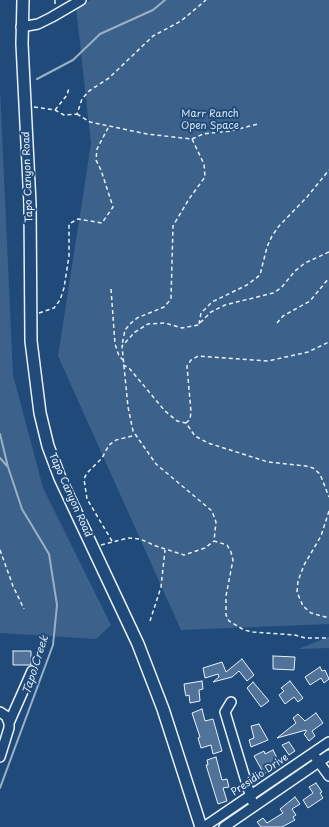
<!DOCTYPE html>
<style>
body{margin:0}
canvas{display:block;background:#1f4a7a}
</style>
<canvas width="329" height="827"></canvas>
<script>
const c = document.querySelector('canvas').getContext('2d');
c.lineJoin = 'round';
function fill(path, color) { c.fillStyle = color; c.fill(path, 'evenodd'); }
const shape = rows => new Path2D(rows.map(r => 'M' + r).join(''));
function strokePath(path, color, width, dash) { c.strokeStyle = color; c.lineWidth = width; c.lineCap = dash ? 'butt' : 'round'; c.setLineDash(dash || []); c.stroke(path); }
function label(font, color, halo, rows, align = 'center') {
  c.font = font + ' "Playpen Sans",sans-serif'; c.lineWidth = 4; c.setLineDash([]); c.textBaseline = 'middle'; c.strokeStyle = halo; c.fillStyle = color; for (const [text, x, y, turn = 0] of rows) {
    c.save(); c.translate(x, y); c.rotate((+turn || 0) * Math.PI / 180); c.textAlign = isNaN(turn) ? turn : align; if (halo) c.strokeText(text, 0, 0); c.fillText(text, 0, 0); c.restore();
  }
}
const green = shape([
 [91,0,329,0,329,624,181,630,58,356,91,144,76,7],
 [0,90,13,375,43,488,111,625,96,639,0,633],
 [329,637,329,648,298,649]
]);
const stream = shape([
 [37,79,73,60,100,34,153,10,165,0],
 [0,434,8,467,22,509,49,554,57,605,53,645,0,788],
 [0,458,7,466]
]);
const building = shape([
 [13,651,31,651,31,665,13,665,13,651],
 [273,656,295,657,294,670,273,669,273,656],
 [242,659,254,675,247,681,239,671,232,677,213,682,219,677,218,674,205,678,203,668,222,662,226,672,242,659],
 [320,667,322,671,325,670,329,679,324,683,321,678,310,685,305,677,320,667],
 [202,681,203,689,199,690,200,701,190,703,189,695,186,696,185,692,184,684,202,681],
 [290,681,303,698,298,702,294,697,285,704,279,695,284,691,281,688,290,681],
 [253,682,269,701,261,707,247,688,253,682],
 [202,709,205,721,213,719,222,751,213,754,211,745,201,748,198,738,200,737,192,713,202,709],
 [316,713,323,723,312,731,315,736,309,741,304,734,306,732,306,730,277,738,296,723,293,718,298,714,305,721,316,713],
 [259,724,268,740,251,747,249,740,254,738,251,726,259,724],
 [289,742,295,751,289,755,282,745,289,742],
 [273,750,279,762,271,766,272,769,264,774,254,756,264,751,265,754,273,750],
 [216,757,222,780,227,779,229,787,223,788,227,801,218,804,206,765,208,765,207,760,216,757],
 [316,783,322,792,320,793,323,798,308,808,303,800,313,793,309,787,316,783],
 [295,797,300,804,292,809,296,815,293,817,295,820,282,827,261,827,257,822,263,818,267,823,283,813,280,809,295,797]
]);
const path = shape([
 [55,0,55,6],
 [34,107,55,110,64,115,77,114,82,99,89,91,109,78,153,36,181,21,206,0],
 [55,110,67,95,69,88],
 [77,114,90,122,147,134,192,139,204,164,205,177,189,199,173,226,171,299,164,307,137,318,130,324,125,330,122,345],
 [192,139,203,134,231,131,258,124],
 [329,252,305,263,295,271,281,288,273,293,225,305,211,312,198,325,182,328,165,323,148,324,135,332,122,346,128,407,133,431,156,464,212,511,216,522,214,541,227,545,231,552,233,560,226,596,226,615,229,621,244,630,253,632,295,635,305,638,329,638],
 [111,289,115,344,119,356,123,360],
 [39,313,54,308,60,300,64,288,69,256,69,224,78,219,102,223,113,207,101,170,96,160,97,149,109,126],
 [277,323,283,316,310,301,329,278],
 [199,324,201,313,212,302,247,285,260,275,267,247,272,236,279,226,307,197,329,170],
 [123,365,129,368,165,411,177,421,186,423,195,436,208,443,268,462,306,466,313,468,320,474,329,497],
 [186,423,190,419,191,412,187,366,191,360,198,356,268,361,308,352,329,342],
 [329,511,321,536,304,565,298,581,297,592,303,606,311,613,329,618],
 [112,541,87,499,84,479,87,473,102,458,109,445,116,440,136,435],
 [101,545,128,538,140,539,156,546,184,555,205,548,214,541],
 [0,550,13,586,24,609],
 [150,621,161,587,165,550]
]);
const minor = shape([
 [21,27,38,24,52,17,81,0],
 [231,702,225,712,252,801],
 [0,712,6,716,9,723],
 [0,757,9,728,9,723,32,671],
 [316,758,329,776],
 [204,827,329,742],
 [224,827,329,755]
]);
const major = shape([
 [23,0,22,44,30,204,31,341,40,413,48,446,60,478,138,644,163,709,201,827]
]);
const parkNames = [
 ["Marr Ranch",210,114],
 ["Open Space",210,126]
];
const streetNames = [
 ["Tapo Canyon Road",28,177,-92],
 ["Tapo Canyon Road",70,495,66],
 ["Presidio Drive",260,775,-34]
];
const waterNames = [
 ["Tapo Creek",36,665,-72]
];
fill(green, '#3c628c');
strokePath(stream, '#9ab0c7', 2);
fill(building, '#517399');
strokePath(building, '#e8f1f8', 1);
strokePath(minor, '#e8f1f8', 12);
strokePath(major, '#e8f1f8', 14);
strokePath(path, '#e8f1f8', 1.5, [4, 3]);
strokePath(minor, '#1f4a7a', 9);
strokePath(major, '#1f4a7a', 11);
label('10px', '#d7e3ed', '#1f4a7a', parkNames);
label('10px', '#e8f1f8', '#1f4a7a', streetNames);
label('italic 11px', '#d4e1ec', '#1f4a7a', waterNames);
</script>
